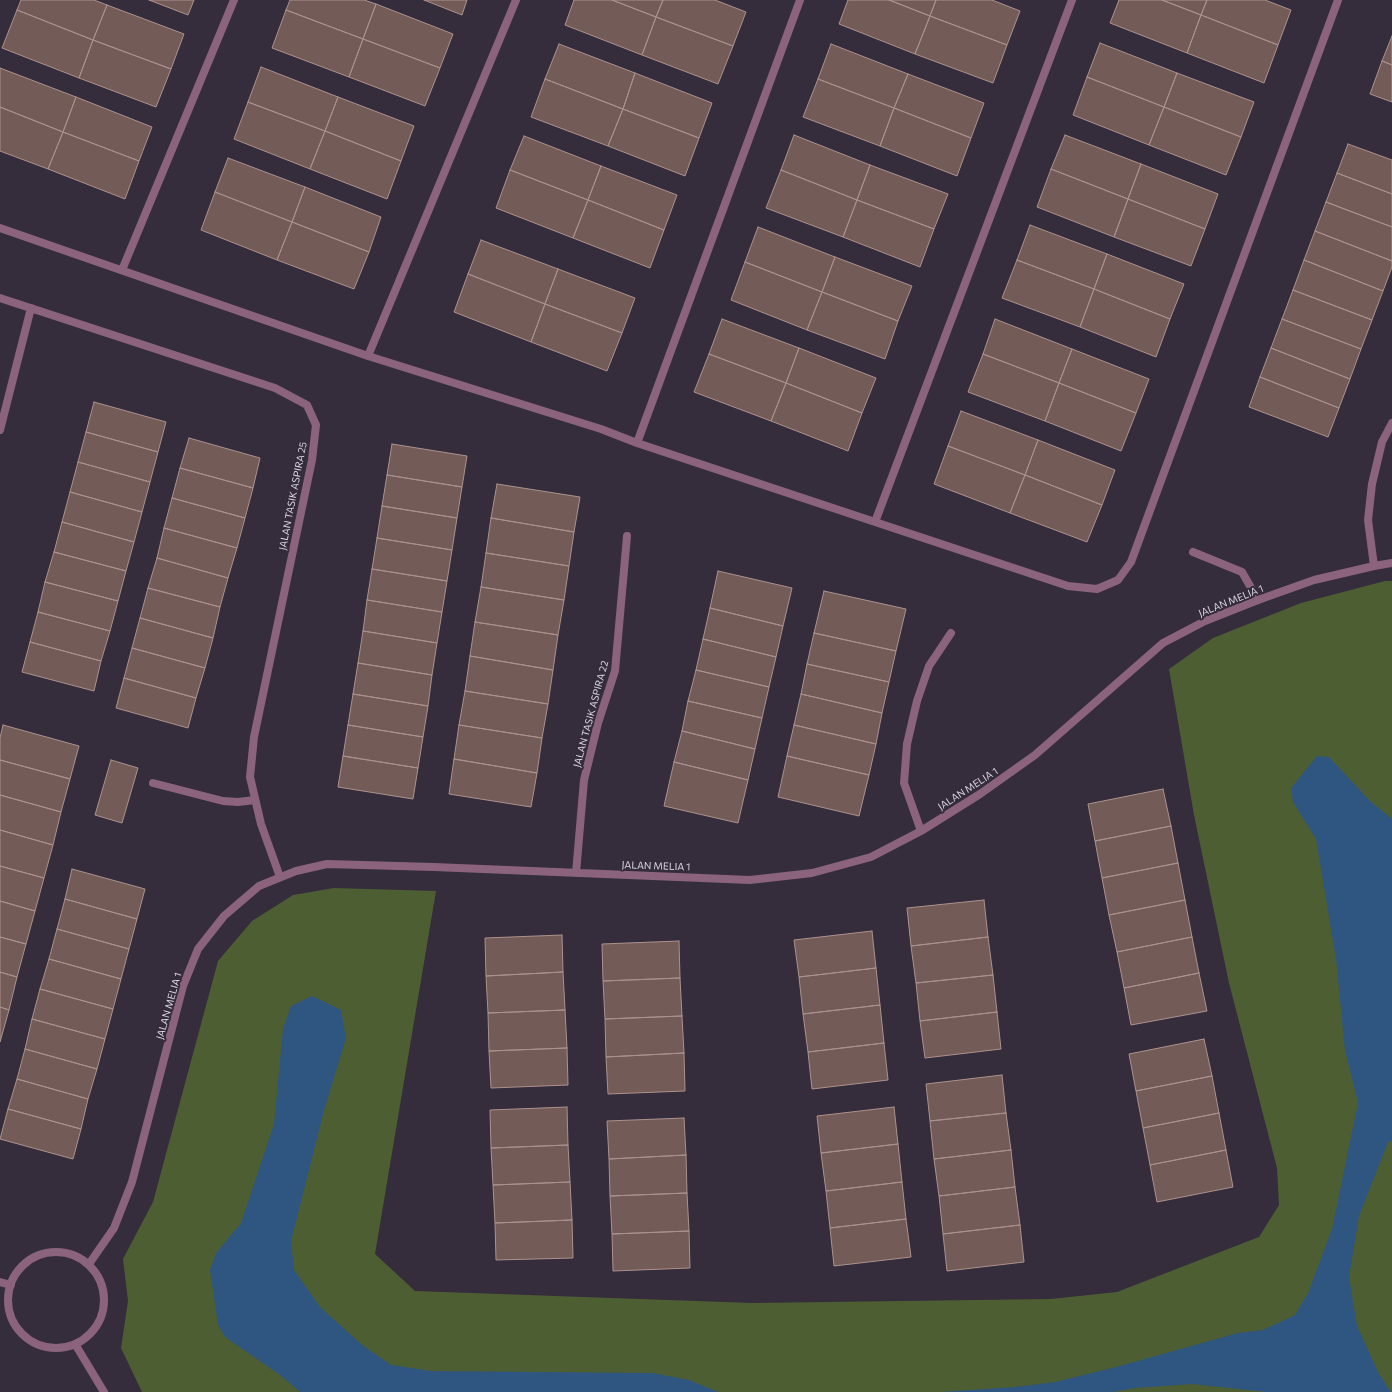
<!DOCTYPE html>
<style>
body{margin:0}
canvas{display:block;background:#352c3c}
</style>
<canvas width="1392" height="1392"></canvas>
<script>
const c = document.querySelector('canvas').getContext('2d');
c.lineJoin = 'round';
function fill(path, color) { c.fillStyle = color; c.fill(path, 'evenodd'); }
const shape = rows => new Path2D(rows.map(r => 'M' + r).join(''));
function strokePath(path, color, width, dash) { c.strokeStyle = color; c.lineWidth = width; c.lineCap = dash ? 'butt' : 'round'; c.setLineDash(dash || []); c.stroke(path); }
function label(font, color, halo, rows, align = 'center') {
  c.font = font + ' Commissioner,sans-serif'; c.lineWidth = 4; c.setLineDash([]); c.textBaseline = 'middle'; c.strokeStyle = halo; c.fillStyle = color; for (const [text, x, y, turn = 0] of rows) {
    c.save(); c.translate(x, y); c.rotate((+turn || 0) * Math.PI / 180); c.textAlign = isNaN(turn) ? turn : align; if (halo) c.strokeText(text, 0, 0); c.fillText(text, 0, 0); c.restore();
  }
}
const green = shape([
 [1385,581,1392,581,1392,1392,142,1392,121,1348,128,1301,123,1259,153,1202,218,961,252,921,293,895,334,888,436,891,375,1254,415,1291,752,1303,1051,1299,1117,1292,1259,1237,1279,1205,1277,1168,1229,983,1194,815,1169,669,1213,638,1301,603]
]);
const water = shape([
 [1317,756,1329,757,1370,801,1392,819,1392,1141,1388,1142,1359,1216,1349,1277,1357,1326,1379,1374,1391,1392,1266,1392,1192,1384,1135,1388,1113,1392,941,1392,1015,1387,1055,1382,1116,1367,1238,1333,1263,1330,1295,1315,1308,1293,1332,1229,1358,1103,1345,1051,1336,959,1316,839,1293,802,1291,788],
 [312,996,341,1010,346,1038,325,1107,291,1241,294,1270,320,1307,362,1345,391,1365,431,1371,652,1373,689,1380,718,1392,300,1392,280,1375,225,1337,218,1325,210,1270,216,1253,241,1223,274,1124,283,1029,291,1006]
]);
const building = shape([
 [21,0,94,0,107,5,93,40,17,10,21,0],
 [149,0,194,0,188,15,149,0],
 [290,0,364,0,376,4,363,39,286,10,290,0],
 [424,0,467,0,462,15,424,0],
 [574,0,612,0,656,17,642,55,565,25,574,0],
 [612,0,663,0,656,17,612,0],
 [663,0,715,0,746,12,733,46,656,17,663,0],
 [848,0,889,0,930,16,915,54,839,24,848,0],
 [889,0,936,0,930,16,889,0],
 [936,0,992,0,1020,11,1007,45,930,16,936,0],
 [1119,0,1162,0,1201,15,1187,53,1110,23,1119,0],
 [1162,0,1207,0,1201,15,1162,0],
 [1207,0,1265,0,1291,10,1278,45,1201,15,1207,0],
 [376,4,453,34,440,68,363,39,376,4],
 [107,5,184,34,171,69,93,40,107,5],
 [17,10,93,40,79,78,2,48,17,10],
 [286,10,363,39,349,77,272,48,286,10],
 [1201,15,1278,45,1264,83,1187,53,1201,15],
 [930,16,1007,45,993,83,915,54,930,16],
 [656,17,733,46,718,84,642,55,656,17],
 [1392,36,1392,65,1382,61,1392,36],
 [363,39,440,68,425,106,349,77,363,39],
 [93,40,171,69,156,107,79,78,93,40],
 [1100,43,1177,73,1164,107,1087,77,1100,43],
 [559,44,635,73,623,109,545,79,559,44],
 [831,44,908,74,894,108,818,79,831,44],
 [1382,61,1392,65,1392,102,1370,94,1382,61],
 [261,67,338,97,325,131,248,102,261,67],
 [0,68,76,97,63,132,0,107,0,68],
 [635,73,712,103,699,138,623,109,635,73],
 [1177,73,1254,102,1241,137,1164,107,1177,73],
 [908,74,984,103,971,138,894,108,908,74],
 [1087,77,1164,107,1149,145,1073,115,1087,77],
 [545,79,623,109,608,146,531,117,545,79],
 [818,79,894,108,880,146,803,117,818,79],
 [76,97,152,127,139,161,63,132,76,97],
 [338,97,414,126,401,161,325,131,338,97],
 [248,102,325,131,310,169,234,139,248,102],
 [0,107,63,132,48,169,0,151,0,107],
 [1164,107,1241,137,1226,175,1149,145,1164,107],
 [894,108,971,138,957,176,880,146,894,108],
 [623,109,699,138,685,176,608,146,623,109],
 [325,131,401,161,387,199,310,169,325,131],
 [63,132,139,161,125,199,48,169,63,132],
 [794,135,870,165,857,200,781,170,794,135],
 [1065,135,1141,164,1128,199,1051,169,1065,135],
 [524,136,601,166,588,200,510,170,524,136],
 [1348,144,1392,160,1392,194,1337,173,1348,144],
 [228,158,305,187,292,222,215,192,228,158],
 [1141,164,1218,194,1205,229,1128,199,1141,164],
 [870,165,948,194,934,229,857,200,870,165],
 [601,166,677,195,664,230,588,200,601,166],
 [1051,169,1128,199,1114,237,1037,207,1051,169],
 [510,170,588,200,573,238,496,208,510,170],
 [781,170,857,200,843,237,766,208,781,170],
 [1337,173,1392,194,1392,227,1326,202,1337,173],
 [305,187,381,217,369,252,292,222,305,187],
 [215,192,292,222,277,260,201,230,215,192],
 [1128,199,1205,229,1191,266,1114,237,1128,199],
 [588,200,664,230,650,268,573,238,588,200],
 [857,200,934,229,920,267,843,237,857,200],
 [1326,202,1392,227,1392,261,1315,231,1326,202],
 [292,222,369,252,354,289,277,260,292,222],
 [1030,225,1107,254,1094,289,1017,260,1030,225],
 [758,227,835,257,822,292,745,262,758,227],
 [1315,231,1392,261,1392,267,1383,291,1304,260,1315,231],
 [481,240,558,269,545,304,468,274,481,240],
 [1107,254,1184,284,1170,319,1094,289,1107,254],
 [835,257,912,286,898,321,822,292,835,257],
 [1017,260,1094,289,1080,327,1002,298,1017,260],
 [1304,260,1383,291,1372,320,1293,290,1304,260],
 [745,262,822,292,807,330,731,300,745,262],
 [558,269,635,298,622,333,545,304,558,269],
 [468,274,545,304,531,342,454,312,468,274],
 [1094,289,1170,319,1156,357,1080,327,1094,289],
 [1293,290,1372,320,1361,349,1282,319,1293,290],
 [822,292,898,321,885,359,807,330,822,292],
 [545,304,622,333,607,371,531,342,545,304],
 [722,319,799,348,786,383,709,354,722,319],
 [995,319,1072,349,1059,383,983,354,995,319],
 [1282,319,1361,349,1350,379,1271,348,1282,319],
 [799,348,876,378,862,413,786,383,799,348],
 [1271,348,1350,379,1339,408,1260,377,1271,348],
 [1072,349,1149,379,1136,413,1059,383,1072,349],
 [709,354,786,383,771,421,694,392,709,354],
 [983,354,1059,383,1045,421,968,392,983,354],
 [1260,377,1339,408,1328,437,1249,407,1260,377],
 [786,383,862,413,848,451,771,421,786,383],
 [1059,383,1136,413,1121,451,1045,421,1059,383],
 [94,402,166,422,158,452,86,432,94,402],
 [961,411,1038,440,1025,475,948,446,961,411],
 [86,432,158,452,150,482,78,462,86,432],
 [189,438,260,458,253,488,180,468,189,438],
 [1038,440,1115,470,1102,505,1025,475,1038,440],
 [392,444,467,456,462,487,387,475,392,444],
 [948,446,1025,475,1010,513,934,484,948,446],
 [78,462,150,482,142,512,70,492,78,462],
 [180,468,253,488,245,518,172,498,180,468],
 [387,475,462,487,457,518,382,506,387,475],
 [1025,475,1102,505,1087,542,1010,513,1025,475],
 [497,484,580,497,574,532,491,518,497,484],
 [70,492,142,512,134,542,62,522,70,492],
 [172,498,245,518,237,548,164,528,172,498],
 [382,506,457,518,452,550,377,538,382,506],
 [491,518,574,532,569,566,486,553,491,518],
 [62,522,134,542,126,571,54,552,62,522],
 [164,528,237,548,228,578,157,558,164,528],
 [377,538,452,550,447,581,372,569,377,538],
 [54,552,126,571,118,601,45,582,54,552],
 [486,553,569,566,564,600,481,587,486,553],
 [157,558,228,578,220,607,148,588,157,558],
 [372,569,447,581,442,612,367,600,372,569],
 [718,571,792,588,783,626,710,608,718,571],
 [45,582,118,601,110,631,38,612,45,582],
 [481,587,564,600,558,635,475,622,481,587],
 [148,588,220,607,213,638,140,618,148,588],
 [824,591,906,609,896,651,814,633,824,591],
 [367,600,442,612,437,643,363,631,367,600],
 [710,608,783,626,776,657,703,639,710,608],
 [38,612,110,631,101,661,30,642,38,612],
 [140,618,213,638,205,668,132,648,140,618],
 [475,622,558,635,553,670,470,656,475,622],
 [363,631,437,643,432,675,358,663,363,631],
 [814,633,896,651,889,682,807,664,814,633],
 [703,639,776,657,769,687,696,670,703,639],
 [30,642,101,661,94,691,22,672,30,642],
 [132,648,205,668,196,698,124,678,132,648],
 [470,656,553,670,548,704,465,691,470,656],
 [358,663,432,675,428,706,353,694,358,663],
 [807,664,889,682,882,713,801,694,807,664],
 [696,670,769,687,762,718,688,701,696,670],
 [124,678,196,698,188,728,116,708,124,678],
 [465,691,548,704,542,738,459,725,465,691],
 [353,694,428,706,423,737,348,725,353,694],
 [801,694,882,713,876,744,794,725,801,694],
 [688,701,762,718,755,749,682,731,688,701],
 [3,725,79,746,70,779,0,760,0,738,3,725],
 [348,725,423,737,418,768,343,756,348,725],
 [459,725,542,738,537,773,454,759,459,725],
 [794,725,876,744,869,775,787,756,794,725],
 [682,731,755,749,748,780,674,762,682,731],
 [343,756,418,768,413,799,338,787,343,756],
 [787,756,869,775,859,816,778,797,787,756],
 [454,759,537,773,531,807,449,794,454,759],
 [0,760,70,779,61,812,0,795,0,760],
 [111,760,138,768,122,823,95,815,111,760],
 [674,762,748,780,738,823,664,806,674,762],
 [1163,789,1171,826,1095,841,1088,804,1163,789],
 [0,795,61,812,53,845,0,830,0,795],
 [1171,826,1178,863,1102,878,1095,841,1171,826],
 [0,830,53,845,44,878,0,866,0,830],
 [1178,863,1185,900,1109,915,1102,878,1178,863],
 [0,866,44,878,35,911,0,901,0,866],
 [72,869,145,889,137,919,65,899,72,869],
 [65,899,137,919,129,949,57,929,65,899],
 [984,900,988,937,911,946,907,908,984,900],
 [1185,900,1192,937,1117,952,1109,915,1185,900],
 [0,901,35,911,26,944,0,937,0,901],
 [57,929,129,949,121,979,49,959,57,929],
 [872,931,876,968,799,977,794,940,872,931],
 [562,935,563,972,486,976,485,938,562,935],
 [0,937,26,944,17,977,0,972,0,937],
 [988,937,993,975,916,983,911,946,988,937],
 [1192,937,1199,973,1124,988,1117,952,1192,937],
 [679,941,680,978,603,981,602,944,679,941],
 [49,959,121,979,113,1009,40,989,49,959],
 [876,968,880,1005,803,1014,799,977,876,968],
 [0,972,17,977,9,1010,0,1007,0,972],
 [563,972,565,1010,488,1013,486,976,563,972],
 [1199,973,1207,1011,1131,1025,1124,988,1199,973],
 [993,975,997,1012,920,1021,916,983,993,975],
 [680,978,682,1016,605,1019,603,981,680,978],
 [40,989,113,1009,105,1039,32,1019,40,989],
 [880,1005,884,1043,808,1052,803,1014,880,1005],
 [0,1007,9,1010,0,1042,0,1007],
 [565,1010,567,1048,489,1051,488,1013,565,1010],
 [997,1012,1001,1049,925,1058,920,1021,997,1012],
 [682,1016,684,1053,606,1057,605,1019,682,1016],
 [32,1019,105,1039,97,1069,25,1049,32,1019],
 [1204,1039,1212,1076,1136,1091,1129,1054,1204,1039],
 [884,1043,888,1080,812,1089,808,1052,884,1043],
 [567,1048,568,1085,491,1088,489,1051,567,1048],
 [25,1049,97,1069,88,1099,17,1079,25,1049],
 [684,1053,685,1091,608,1094,606,1057,684,1053],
 [1002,1075,1006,1113,930,1121,926,1084,1002,1075],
 [1212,1076,1219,1113,1143,1128,1136,1091,1212,1076],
 [17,1079,88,1099,81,1129,8,1109,17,1079],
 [567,1107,568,1145,491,1148,490,1110,567,1107],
 [894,1107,898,1144,821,1153,817,1116,894,1107],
 [8,1109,81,1129,73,1159,0,1139,8,1109],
 [1006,1113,1011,1150,934,1159,930,1121,1006,1113],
 [1219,1113,1226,1150,1150,1165,1143,1128,1219,1113],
 [684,1118,686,1155,609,1159,607,1121,684,1118],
 [898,1144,902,1182,826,1191,821,1153,898,1144],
 [568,1145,570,1182,493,1185,491,1148,568,1145],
 [1011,1150,1015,1187,939,1196,934,1159,1011,1150],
 [1226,1150,1233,1187,1157,1202,1150,1165,1226,1150],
 [686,1155,687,1193,610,1196,609,1159,686,1155],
 [570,1182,572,1220,495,1223,493,1185,570,1182],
 [902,1182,906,1219,830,1228,826,1191,902,1182],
 [1015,1187,1020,1225,943,1234,939,1196,1015,1187],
 [687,1193,689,1231,612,1234,610,1196,687,1193],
 [906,1219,911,1257,834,1266,830,1228,906,1219],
 [572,1220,573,1258,496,1260,495,1223,572,1220],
 [1020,1225,1024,1262,947,1271,943,1234,1020,1225],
 [689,1231,690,1268,613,1271,612,1234,689,1231]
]);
const lane = shape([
 [1193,552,1242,572,1258,600],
 [153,783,223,801,238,802,255,800]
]);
const street = shape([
 [0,228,368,356,601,429,637,443,1068,586,1097,589,1118,580,1131,562,1338,0],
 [122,270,234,0],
 [0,298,275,388,307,405,316,425,312,460,254,737,250,777,261,824,280,877],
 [368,356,516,0],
 [0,430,31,308],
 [637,443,800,0],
 [875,522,1072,0],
 [1374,566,1368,520,1372,484,1382,442,1392,423],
 [921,831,904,783,907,744,917,701,929,666,951,633],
 [576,873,584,780,598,723,615,671,627,536],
 '8 1300a48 48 0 1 1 96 0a48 48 0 1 1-96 0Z',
 [89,1264,114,1228,132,1182,183,986,198,949,224,916,259,886,296,871,327,864,434,867,750,880,812,873,871,857,921,831,980,794,1035,755,1163,643,1205,621,1258,600,1314,580,1374,566,1392,563],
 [0,1282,11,1285],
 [75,1344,104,1392]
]);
const streetNames = [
 ["JALAN TASIK ASPIRA 25",293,496,-79],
 ["JALAN MELIA 1",1231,601,-22],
 ["JALAN TASIK ASPIRA 22",591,714,-75],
 ["JALAN MELIA 1",968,789,-33],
 ["JALAN MELIA 1",656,866,2],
 ["JALAN MELIA 1",169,1006,-74]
];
fill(green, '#4d5e32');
fill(water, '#2f5681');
fill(building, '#735b57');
strokePath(building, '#ac928e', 1);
strokePath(lane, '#8b637d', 8);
strokePath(street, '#8b637d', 8);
label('10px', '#dbd5e0', '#352c3c', streetNames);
</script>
